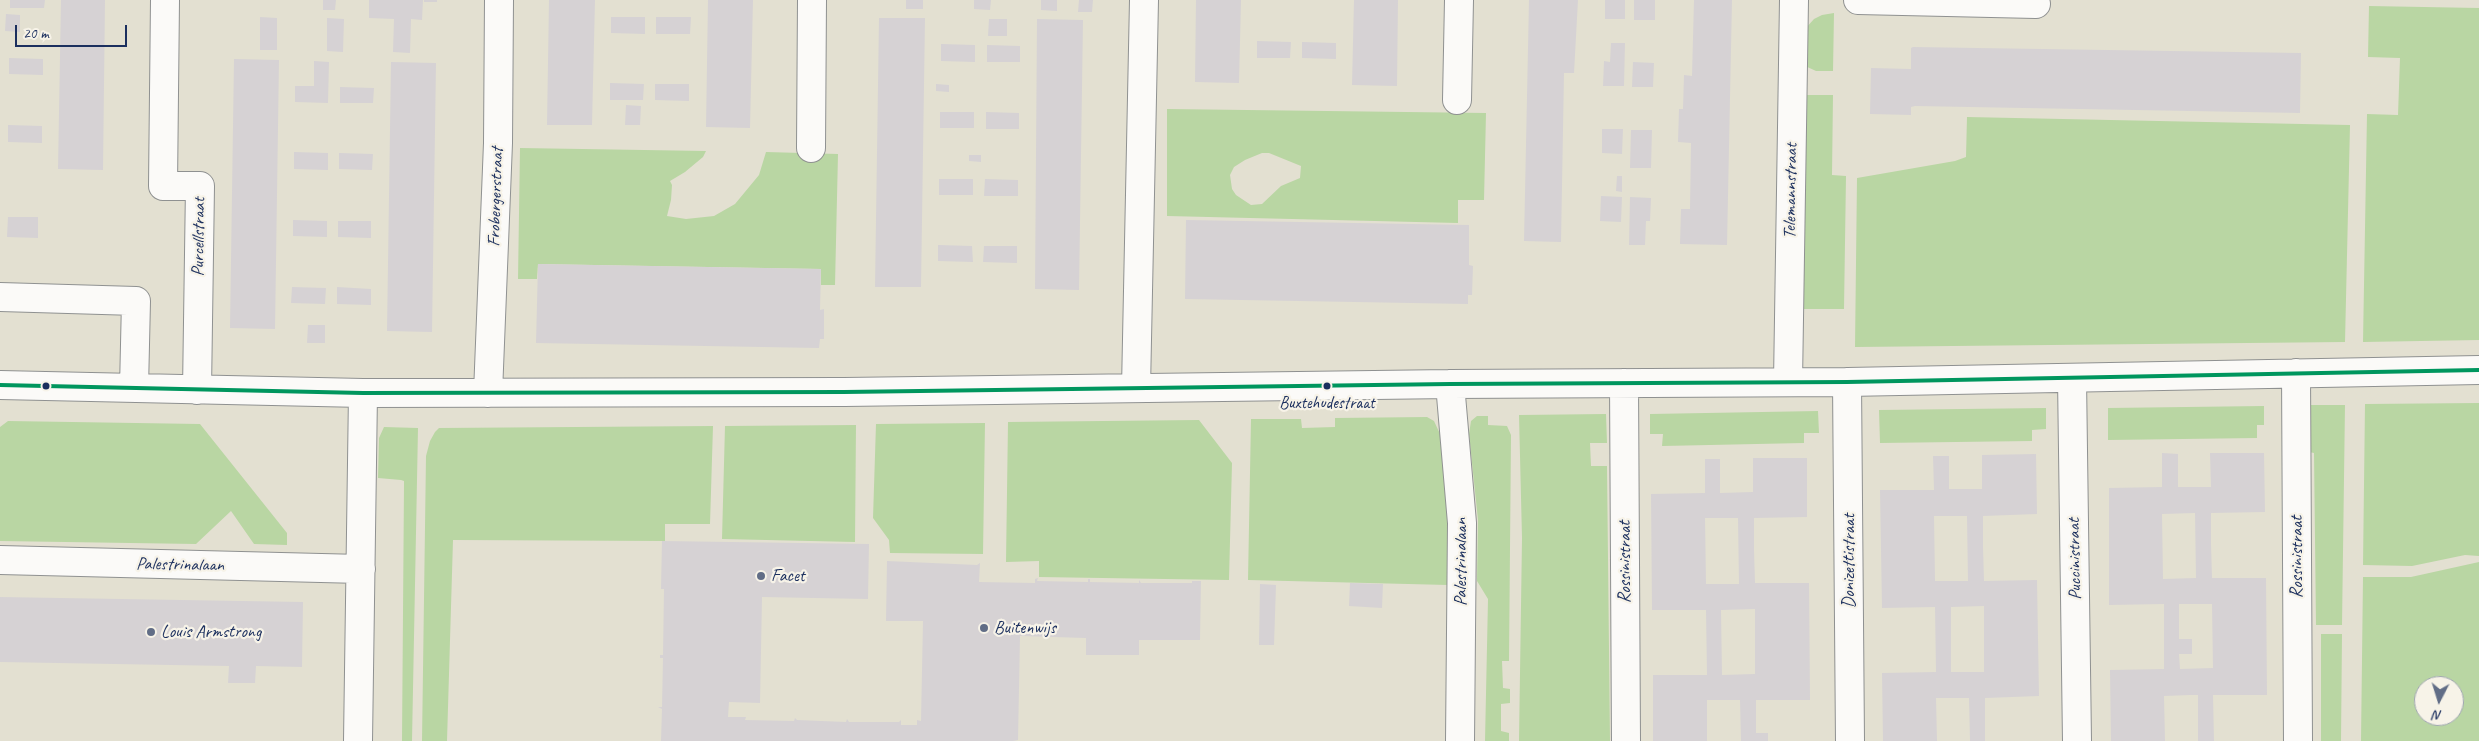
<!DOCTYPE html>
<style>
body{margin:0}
#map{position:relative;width:2479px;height:741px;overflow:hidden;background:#e3e0d1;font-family:Caveat,sans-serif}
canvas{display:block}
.north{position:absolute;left:2414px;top:676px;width:50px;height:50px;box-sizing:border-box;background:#f7f3e8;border:1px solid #9fa5b1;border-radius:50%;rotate:185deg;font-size:14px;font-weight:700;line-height:20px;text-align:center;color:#1b2f5e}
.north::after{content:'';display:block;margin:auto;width:18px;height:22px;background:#616d86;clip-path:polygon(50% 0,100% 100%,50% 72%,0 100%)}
.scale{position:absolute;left:15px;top:25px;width:112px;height:22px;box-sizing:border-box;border:2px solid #1b2f5e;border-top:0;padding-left:6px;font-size:15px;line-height:18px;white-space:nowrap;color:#1b2f5e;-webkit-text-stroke:4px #f7f3e8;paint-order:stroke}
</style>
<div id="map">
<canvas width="2479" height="741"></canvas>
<div class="north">N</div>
<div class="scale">20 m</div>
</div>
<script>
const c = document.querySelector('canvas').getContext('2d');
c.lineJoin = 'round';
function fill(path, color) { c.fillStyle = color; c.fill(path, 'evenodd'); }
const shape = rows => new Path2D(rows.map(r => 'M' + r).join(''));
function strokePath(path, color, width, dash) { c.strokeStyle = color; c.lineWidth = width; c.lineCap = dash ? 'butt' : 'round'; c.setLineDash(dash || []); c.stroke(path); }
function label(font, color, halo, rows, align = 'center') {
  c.font = font + ' Caveat,sans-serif'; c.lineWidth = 4.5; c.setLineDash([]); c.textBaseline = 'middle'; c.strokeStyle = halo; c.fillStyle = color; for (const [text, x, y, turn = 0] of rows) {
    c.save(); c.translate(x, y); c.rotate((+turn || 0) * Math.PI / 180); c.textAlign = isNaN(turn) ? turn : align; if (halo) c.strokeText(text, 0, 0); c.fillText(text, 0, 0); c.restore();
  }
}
const green = shape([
 [2369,6,2479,8,2479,340,2363,342,2367,114,2398,115,2400,58,2368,57],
 [1834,13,1833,71,1816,71,1803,65,1805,29,1814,19,1822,15],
 [1803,95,1833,95,1832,175,1846,176,1844,309,1799,309],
 [1167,109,1486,113,1484,200,1458,200,1458,223,1167,216],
 [1262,153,1269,153,1301,166,1300,178,1281,186,1262,204,1251,205,1236,195,1232,189,1230,175,1234,167,1245,160],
 [1967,117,2350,125,2345,342,1855,347,1857,178,1955,161,1966,157],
 [520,148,706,151,703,157,685,172,670,181,672,185,671,200,667,216,686,219,714,216,735,204,759,175,766,152,838,154,835,285,821,285,821,269,538,264,537,279,518,279],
 [2479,403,2479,556,2465,555,2412,566,2363,565,2365,404],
 [2309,405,2345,405,2342,625,2316,625,2314,453,2309,452],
 [2264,406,2264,425,2257,425,2257,438,2108,440,2108,408],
 [2046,408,2046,429,2032,430,2032,441,1880,443,1879,410],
 [1818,411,1819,433,1804,433,1804,443,1662,446,1663,434,1650,434,1650,414],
 [1606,414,1607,443,1590,443,1591,466,1607,466,1610,741,1519,741,1522,538,1519,415],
 [1477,416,1488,416,1488,425,1507,426,1511,435,1509,661,1502,661,1503,688,1510,689,1510,703,1501,704,1501,731,1509,733,1509,741,1485,741,1488,599,1477,581,1478,520,1469,434,1471,421],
 [1427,417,1434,421,1440,434,1448,510,1448,585,1248,580,1251,419,1301,419,1302,428,1335,427,1335,418],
 [1199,420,1232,463,1229,580,1039,577,1039,561,1006,562,1008,422],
 [8,421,200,424,287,533,287,545,254,544,231,511,196,544,0,541,0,427],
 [985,423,983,554,890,553,889,540,873,518,876,424],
 [856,425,855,542,722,539,725,426],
 [713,426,710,524,665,524,665,541,453,540,447,741,422,741,426,456,430,441,435,432,439,428],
 [384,427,418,428,412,741,402,741,404,484,404,481,401,480,378,478,379,438],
 [2479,562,2479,741,2361,741,2363,577,2411,577],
 [2424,686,2454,686,2454,716,2424,716],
 [2321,634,2342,634,2341,741,2321,741]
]);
const building = shape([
 [10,0,45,0,44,8,10,8],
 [61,0,105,0,103,170,58,169],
 [323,0,336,0,335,10,323,10],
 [369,0,423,0,422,20,411,19,410,53,393,52,394,19,369,18],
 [424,0,437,0,437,2,424,2],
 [549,0,595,0,592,125,547,125],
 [708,0,753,0,750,128,706,127],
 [906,0,923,0,923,9,906,9],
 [974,0,991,0,990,10,974,9],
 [1041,0,1057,0,1057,11,1041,10],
 [1079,0,1093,0,1092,12,1078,12],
 [1196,0,1241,0,1239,83,1195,82],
 [1354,0,1398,0,1397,86,1352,85],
 [1529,0,1578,0,1574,73,1564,73,1561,242,1524,241],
 [1605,0,1625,0,1625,19,1605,19],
 [1634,0,1655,0,1655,20,1634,20],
 [1694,0,1732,0,1727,245,1680,244,1681,209,1690,209,1691,143,1678,142,1679,109,1683,109,1684,75,1692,76],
 [6,14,20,15,20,32,5,31],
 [260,17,277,18,277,50,260,50],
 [611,17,645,17,645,34,611,33],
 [656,17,691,17,690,34,656,34],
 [327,18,344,19,343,52,327,51],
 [879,18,925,18,921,287,875,287],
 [989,19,1007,19,1007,36,988,36],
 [1037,19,1083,20,1079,290,1035,289],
 [1257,41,1291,42,1290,58,1257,58],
 [1302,42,1336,43,1336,59,1302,58],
 [1611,43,1625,43,1624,86,1603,86,1604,61,1610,62],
 [941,44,975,45,975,62,941,61],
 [987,45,1020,46,1020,62,987,62],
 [1913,47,2301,53,2300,113,1915,106,1911,107,1911,115,1870,114,1871,68,1911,69,1911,48],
 [9,58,43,59,43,75,9,74],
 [234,59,279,60,275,329,230,328],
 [314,61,329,62,328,103,295,102,295,86,314,86],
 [391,62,436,63,432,332,387,331],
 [1633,62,1654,63,1653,87,1632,87],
 [610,83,644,84,643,100,610,100],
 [655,84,689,84,689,101,655,100],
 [936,84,949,85,949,92,936,91],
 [340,87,374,88,373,103,340,103],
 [626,105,641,106,640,125,625,125],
 [940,112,974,112,974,128,940,128],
 [986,112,1019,113,1019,129,986,129],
 [8,125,42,126,42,143,8,142],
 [1602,129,1623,129,1622,154,1602,153],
 [1631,130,1652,130,1651,168,1630,168],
 [294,152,328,153,328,170,294,169],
 [339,153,373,154,372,170,339,169],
 [969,155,981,155,981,162,969,161],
 [1617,176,1622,176,1622,192,1616,191],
 [939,179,973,179,973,195,939,195],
 [985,179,1018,180,1018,196,984,196],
 [1601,196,1622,197,1621,222,1600,221],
 [1630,197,1651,198,1650,221,1646,221,1645,245,1629,245],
 [8,217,38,217,38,238,7,237],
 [293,220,327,221,327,237,293,236],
 [1186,220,1469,225,1469,265,1473,266,1472,295,1468,295,1468,304,1185,299],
 [338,221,371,221,371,238,338,237],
 [938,245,972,246,973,262,938,261],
 [984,246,1017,246,1017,263,983,262],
 [538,264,821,269,820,310,824,309,824,339,820,339,819,348,536,343],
 [292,287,326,288,325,304,291,303],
 [337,287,371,289,371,305,337,304],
 [308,325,325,325,325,343,307,343],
 [2162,453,2178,454,2178,487,2211,487,2210,453,2264,453,2265,512,2211,513,2211,544,2212,578,2266,578,2267,695,2213,695,2214,741,2198,741,2198,695,2190,695,2164,696,2165,741,2111,741,2110,670,2164,669,2164,604,2109,605,2109,488,2162,487],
 [2195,513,2196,578,2163,579,2162,514],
 [2179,604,2212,604,2213,668,2180,669,2179,654,2192,654,2192,639,2179,639],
 [2036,454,2037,514,1983,516,1983,547,1984,581,2037,580,2039,696,1985,698,1985,741,1970,741,1969,698,1936,698,1937,741,1883,741,1882,673,1936,672,1935,607,1882,608,1880,490,1934,490,1933,456,1949,456,1949,489,1982,489,1982,455],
 [1934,516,1967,516,1968,581,1935,581],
 [1984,606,1984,672,1951,672,1951,607],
 [1753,458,1807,458,1807,517,1754,518,1754,550,1755,583,1809,583,1810,700,1756,700,1756,733,1768,733,1768,741,1741,741,1740,700,1707,700,1707,741,1653,741,1653,675,1707,675,1706,610,1652,610,1651,494,1705,493,1705,459,1720,459,1720,493,1753,492],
 [1705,518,1738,518,1739,584,1706,584],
 [1755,609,1755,674,1722,675,1721,610],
 [662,541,869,544,868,599,762,597,760,703,729,702,728,717,746,717,745,720,794,721,795,718,797,720,846,722,847,719,849,722,899,722,901,720,901,725,917,725,917,720,921,721,923,621,886,621,887,561,977,565,980,563,979,582,1035,583,1035,579,1038,578,1037,581,1088,582,1088,579,1090,579,1090,582,1139,583,1139,580,1141,583,1192,583,1192,581,1201,581,1200,640,1139,640,1139,655,1086,655,1086,638,1020,636,1018,740,1013,741,661,741,662,709,658,707,662,707,663,658,660,658,660,655,663,655,664,589,661,589],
 [1350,583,1383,584,1382,608,1349,606],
 [1260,584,1276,585,1274,645,1259,645],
 [0,597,303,602,302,667,256,666,255,683,228,683,229,666,0,662]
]);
const minor = shape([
 [165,0,163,186,200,186,197,390],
 [1858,0,2036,4],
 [1457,100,1459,0],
 [811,148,812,0],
 [0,297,136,301,134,388],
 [2296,373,2298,741],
 [2072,378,2077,741],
 [1788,382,1794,0],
 [1847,382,1850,741],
 [1624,383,1626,741],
 [1450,384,1462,523,1460,741],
 [0,385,363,393,844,392,1450,384,1847,382,2479,370],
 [1136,388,1144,0],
 [488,393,498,143,499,0],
 [0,560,361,569],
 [358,741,363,393]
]);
const bus1 = shape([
 [0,385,363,393,844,392,1450,384,1847,382,2479,370]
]);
const markers = [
 [46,386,4.5,"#1b2f5e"],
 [1327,386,4.5,"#1b2f5e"],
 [761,576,5,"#616d86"],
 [984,628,5,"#616d86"],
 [151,632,5,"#616d86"]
];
const busNames = [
 ["Buxtehudestraat",1327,404]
];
const streetNames = [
 ["Telemannstraat",1791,191,-89],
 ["Frobergerstraat",496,197,-88],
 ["Purcellstraat",199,237,-89],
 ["Rossinistraat",2297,557,-90],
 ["Puccinistraat",2075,559,-91],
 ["Donizettistraat",1849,561,-90],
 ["Palestrinalaan",1461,562,-90],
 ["Rossinistraat",1625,562,-90],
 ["Palestrinalaan",180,565,1]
];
const poiNames = [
 ["Facet",771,576],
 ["Buitenwijs",994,628],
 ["Louis Armstrong",161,632]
];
fill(green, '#b9d6a3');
fill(building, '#d6d2d4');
strokePath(minor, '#8f9191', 30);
strokePath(minor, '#fbfaf8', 28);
strokePath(bus1, '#00965e', 4);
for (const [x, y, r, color] of markers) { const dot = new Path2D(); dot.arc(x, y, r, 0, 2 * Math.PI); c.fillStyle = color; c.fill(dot); strokePath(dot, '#f7f3e8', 2); }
label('17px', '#1b2f5e', '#f7f3e8', busNames);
label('18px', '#1b2f5e', '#f7f3e8', streetNames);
label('18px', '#1b2f5e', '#f7f3e8', poiNames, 'left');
</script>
